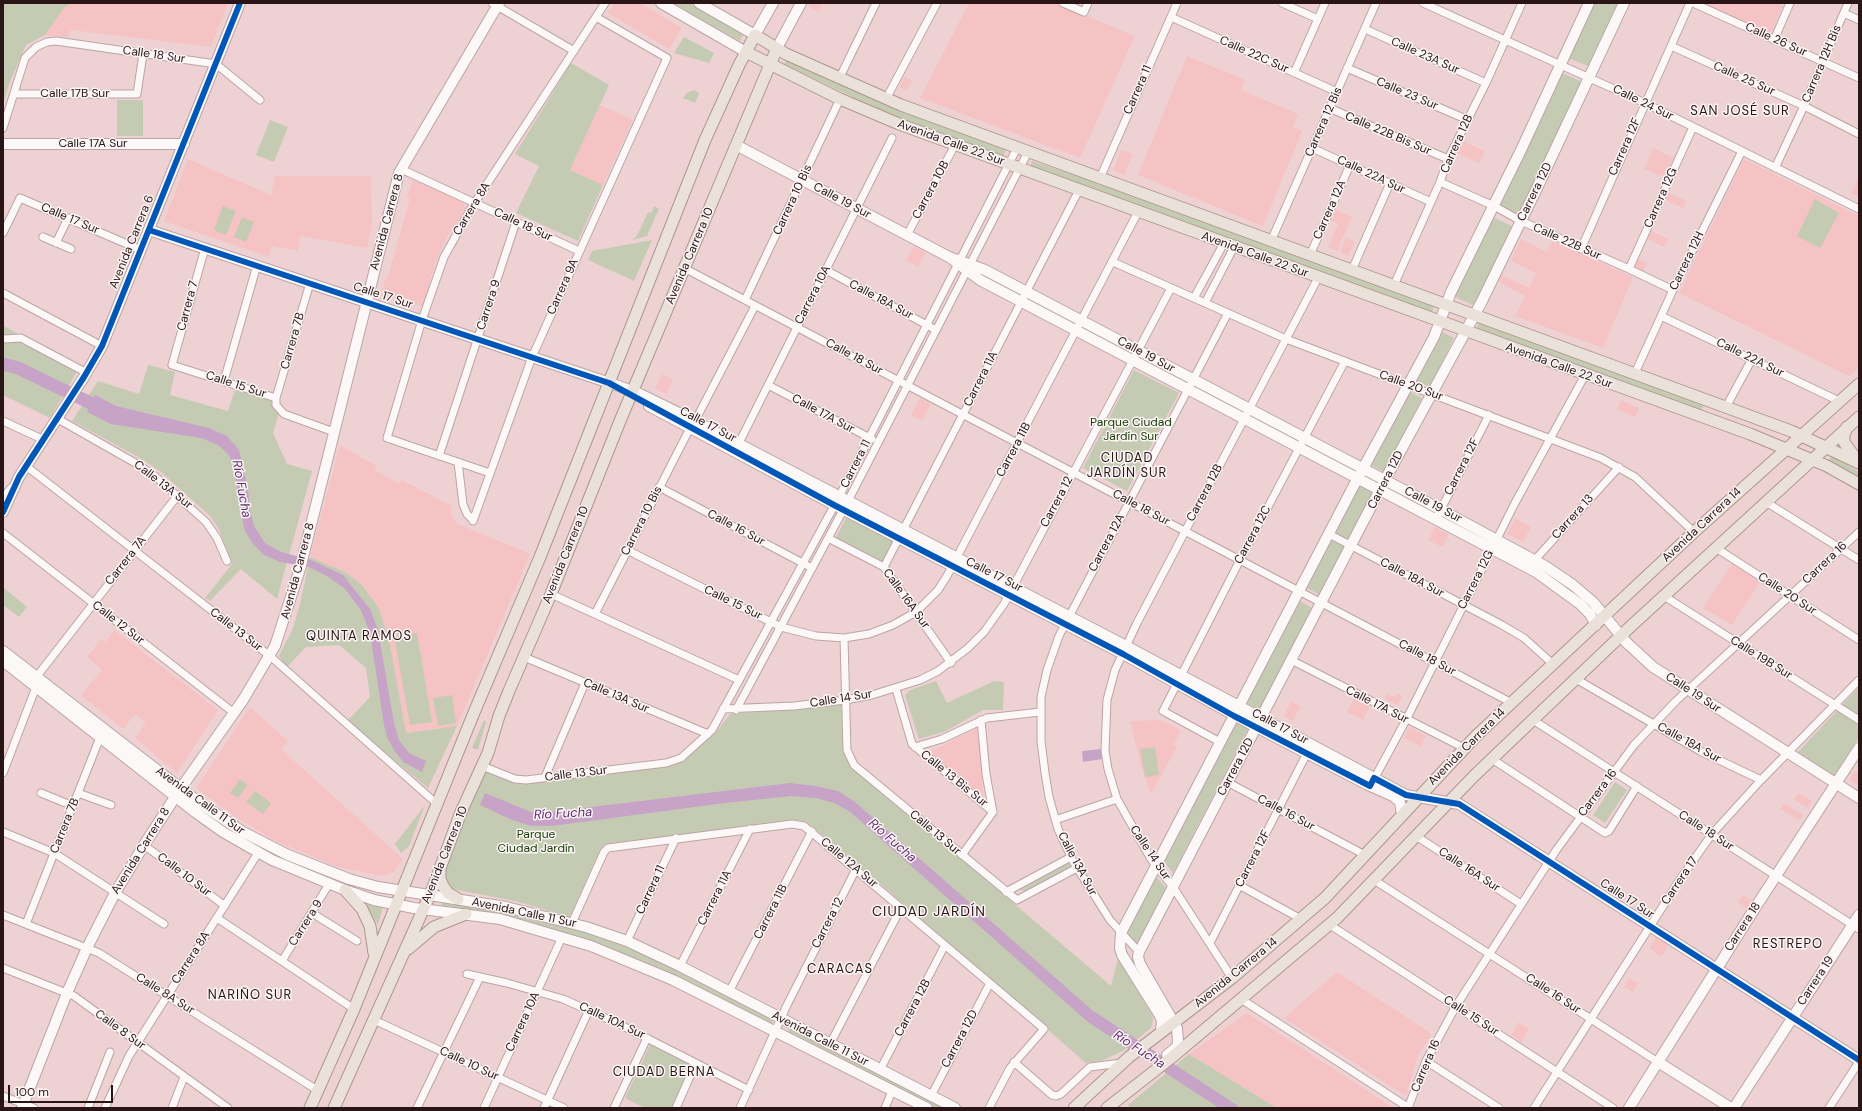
<!DOCTYPE html>
<meta charset="utf-8">
<style>
body{margin:0}
#map{position:relative;width:1862px;height:1111px;overflow:hidden;background:#eed2d3;font-family:"DM Sans",sans-serif}
canvas{display:block}
.frame{position:absolute;inset:0;border:4px solid #2a1516;pointer-events:none}
.scale{position:absolute;left:8px;top:1085px;width:105px;height:18px;box-sizing:border-box;border:2px solid #2a1516;border-top:0;padding-left:5px;font-size:12px;line-height:14px;white-space:nowrap;color:#2a1516;-webkit-text-stroke:3px #fbf5f5;paint-order:stroke}
</style>
<div id="map">
<canvas width="1862" height="1111"></canvas>
<div class="frame"></div>
<div class="scale">100 m</div>
</div>
<script>
const c = document.querySelector('canvas').getContext('2d');
c.lineJoin = 'round';
function fill(path, color) { c.fillStyle = color; c.fill(path, 'evenodd'); }
const shape = rows => new Path2D(rows.map(r => 'M' + r).join(''));
function strokePath(path, color, width, dash) { c.strokeStyle = color; c.lineWidth = width; c.lineCap = dash ? 'butt' : 'round'; c.setLineDash(dash || []); c.stroke(path); }
function label(font, color, halo, rows, align = 'center') {
  c.font = font + ' "DM Sans",sans-serif'; c.lineWidth = 3; c.setLineDash([]); c.textBaseline = 'middle'; c.strokeStyle = halo; c.fillStyle = color; for (const [text, x, y, turn = 0] of rows) {
    c.save(); c.translate(x, y); c.rotate((+turn || 0) * Math.PI / 180); c.textAlign = isNaN(turn) ? turn : align; if (halo) c.strokeText(text, 0, 0); c.fillText(text, 0, 0); c.restore();
  }
}
const built = shape([
 [71,3,228,3,211,47,71,30,68,37,45,35,64,7],
 [614,3,640,3,682,28,669,49,608,13],
 [811,3,821,3,822,4,818,12,809,6],
 [969,3,1055,3,1135,36,1080,158,920,98],
 [1698,3,1784,3,1770,35],
 [1187,56,1245,80,1241,90,1298,114,1293,127,1302,131,1263,226,1138,175],
 [904,77,912,80,907,90,899,87],
 [600,105,633,120,603,185,570,170],
 [1463,141,1485,151,1479,163,1457,153],
 [1653,148,1674,158,1665,178,1644,169],
 [1121,150,1133,154,1124,175,1113,170],
 [188,159,271,195,275,176,371,176,372,225,367,248,300,236,298,251,272,246,269,257,164,221],
 [1744,159,1859,216,1859,368,1849,376,1679,293],
 [413,180,434,188,463,203,466,208,446,239,435,264,423,306,381,295,386,277,388,277,410,198,407,197],
 [1857,181,1859,182,1858,197,1851,194],
 [1664,191,1687,201,1683,208,1661,198],
 [1332,208,1352,217,1337,251,1328,247,1338,224,1327,219],
 [1647,229,1669,239,1664,247,1643,237],
 [1346,238,1355,242,1348,256,1340,252],
 [1521,239,1547,252,1552,241,1633,277,1603,348,1515,316,1525,296,1499,282,1502,275,1529,288,1536,273,1511,261],
 [914,246,926,253,918,267,906,260],
 [1634,257,1647,263,1642,275,1629,269],
 [662,374,673,380,666,394,655,388],
 [920,398,931,404,922,421,911,415],
 [1621,400,1639,408,1635,417,1617,409],
 [340,445,376,466,375,470,399,484,402,480,452,506,451,513,456,523,530,554,457,726,406,733,390,645,379,608,362,585,345,572,310,557],
 [1515,518,1531,527,1523,542,1507,534],
 [1435,527,1449,534,1442,547,1428,540],
 [1732,564,1760,582,1732,625,1703,608],
 [114,630,218,710,177,773,135,738,146,722,135,714,123,729,81,695,102,670,87,657,101,639,105,642],
 [1397,693,1402,696,1398,705,1385,699,1387,694,1395,697],
 [1354,699,1370,707,1363,720,1347,712],
 [1291,701,1300,706,1293,721,1284,716],
 [250,707,288,741,281,749,403,859,394,872,382,876,338,867,273,840,233,815,196,788],
 [1160,720,1181,730,1173,746,1177,747,1151,794,1141,766,1130,721],
 [1409,727,1426,736,1421,747,1404,738],
 [977,728,984,798,929,752],
 [1855,771,1859,773,1859,786,1849,780],
 [1798,793,1812,801,1808,808,1794,799],
 [1784,803,1803,815,1800,821,1780,809],
 [1743,895,1753,901,1748,909,1738,902],
 [1656,937,1669,945,1661,957,1649,948],
 [1337,972,1432,1034,1418,1055,1406,1096,1284,1018],
 [1629,978,1638,983,1632,992,1624,987],
 [1247,1013,1394,1108,1277,1108,1189,1054],
 [1519,1022,1529,1029,1521,1042,1511,1035]
]);
const green = shape([
 [3,3,71,3,64,8,45,35,26,45,9,84,3,104],
 [672,3,690,3,743,34,740,41],
 [1591,3,1619,3,1590,67,1566,57],
 [684,37,714,53,709,63,674,53],
 [787,60,877,100,1006,149,1003,157,880,110,784,64],
 [571,63,609,85,570,170,603,185,578,241,516,213,539,166,515,154],
 [1560,72,1582,82,1522,218,1497,205],
 [694,90,699,93,695,103,683,98,687,93],
 [117,100,143,100,143,136,117,136],
 [270,120,288,127,274,162,256,155],
 [1032,161,1086,179,1434,306,1431,314,1030,167],
 [1815,199,1839,213,1820,248,1797,236],
 [223,206,236,211,226,235,214,230],
 [654,206,659,209,647,236,632,240,637,236,648,212,651,213],
 [1490,216,1512,226,1475,306,1453,296],
 [242,217,254,222,246,242,234,237],
 [652,240,634,281,588,260,592,251],
 [1479,322,1704,405,1701,412,1476,329],
 [4,326,79,368,50,418,3,395],
 [1438,330,1454,338,1430,387,1414,380],
 [148,365,175,372,170,395,228,411,235,390,282,404,273,433,287,464,312,471,277,599,241,569,210,601,205,598,232,564,219,529,210,516,161,472,140,458,72,421,98,381,139,394],
 [1134,370,1179,393,1127,491,1083,468],
 [1407,390,1422,398,1384,472,1369,464],
 [1832,456,1859,472,1859,478,1829,460],
 [1356,483,1375,493,1351,540,1331,531],
 [847,516,894,540,883,562,835,539],
 [1327,538,1347,548,1322,596,1303,586],
 [310,557,345,572,362,585,379,608,390,645,406,733,457,726,428,788,347,721,370,697,366,668,339,645,306,647,287,667,279,656,293,628,300,604],
 [4,588,27,607,19,617,3,605],
 [1298,600,1314,609,1259,710,1242,701],
 [417,633,432,722,410,725,394,636],
 [936,681,947,703,994,681,1004,682,1003,710,983,710,946,731,919,739,905,695,910,690],
 [1859,687,1859,737,1834,776,1798,752],
 [452,695,456,723,438,726,433,698],
 [841,704,843,748,851,765,1111,986,1118,958,1152,1015,1153,1019,1151,1028,1123,1051,1101,1061,1086,1063,883,886,807,822,799,820,605,844,601,848,570,917,515,901,452,889,445,879,445,871,465,819,486,770,509,779,671,764,716,732,730,714],
 [484,720,486,722,478,750,472,748],
 [1237,720,1249,727,1173,873,1162,859],
 [1155,747,1159,775,1145,777,1140,749],
 [240,779,248,785,238,798,230,793],
 [1615,782,1627,790,1605,823,1593,815],
 [255,791,271,803,263,814,246,802],
 [425,805,409,846,401,853,395,844],
 [1067,863,1071,864,1070,868,1027,891,1019,890],
 [1153,873,1166,888,1137,945,1124,929],
 [361,901,383,907,378,925,368,908],
 [442,903,478,905,567,926,630,945,774,1018,771,1025,657,967,603,946,441,907],
 [790,1027,949,1108,936,1108,787,1033],
 [650,1045,692,1065,672,1108,645,1108,625,1098],
 [1189,1054,1277,1108,1131,1108,1128,1105]
]);
const water = shape([
 [95,395,116,406,209,428,227,436,239,450,248,489,250,511,254,526,265,543,281,552,309,559,343,575,370,609,378,630,394,723,399,740,409,753,426,761,422,772,403,762,394,750,387,737,384,725,370,633,361,610,345,589,327,576,309,567,280,562,264,555,253,544,245,531,241,514,234,468,229,455,218,445,201,438,111,424,87,412],
 [1101,749,1102,759,1083,762,1082,751],
 [790,783,816,786,838,791,855,802,1092,1010,1241,1108,1219,1108,1088,1022,849,811,834,803,816,798,791,796,725,803,552,826,531,826,512,820,480,805,485,793,531,812,550,812]
]);
const river = shape([
 [3,364,18,368,107,411]
]);
const street = shape([
 [492,3,574,51],
 [1063,3,1084,12,1088,3],
 [1282,3,1318,19],
 [1423,3,1645,103,1859,209],
 [1693,3,1859,78],
 [1844,13,1859,20],
 [1171,17,1337,92],
 [1365,29,1486,83],
 [1774,40,1790,3],
 [1671,46,1804,106,1859,134],
 [1347,68,1468,120],
 [1294,73,1325,3],
 [839,79,876,3],
 [14,94,137,94,143,54],
 [886,99,937,3],
 [1329,108,1448,159],
 [3,128,25,58,36,47,47,42,56,41,216,64,260,100],
 [1312,148,1431,202],
 [1775,168,1804,106,1848,3],
 [401,169,579,251],
 [1100,178,1177,3],
 [1440,182,1494,206,1521,221,1629,269,1673,290],
 [3,233,20,198,141,250],
 [907,235,955,145],
 [43,237,71,249],
 [1271,241,1376,3],
 [56,243,68,218],
 [205,248,172,365,276,398],
 [1581,249,1690,3],
 [1310,255,1350,165],
 [1113,262,1286,339,1601,458,1635,477,1694,532],
 [684,268,1512,703],
 [1629,269,1693,127],
 [826,270,936,330],
 [1352,270,1390,183],
 [310,283,276,398,276,405,284,414,334,432],
 [1394,285,1440,182,1448,159,1486,83,1522,3],
 [3,293,102,346],
 [1194,298,1224,243],
 [745,300,840,99],
 [1205,303,1234,247],
 [1661,316,1839,401],
 [3,339,21,338,87,373],
 [1635,373,1673,290,1742,151],
 [224,381,257,265],
 [768,385,872,439],
 [1726,407,1752,359],
 [58,419,137,464,156,477,206,522,217,538,227,561],
 [3,421,44,440],
 [695,421,755,306],
 [737,447,892,138],
 [439,456,516,222],
 [458,462,463,504,467,514,473,520],
 [26,466,270,656,437,804],
 [490,473,387,438,422,320,444,257,472,207,605,3],
 [659,487,812,568],
 [3,498,11,488],
 [1766,502,1859,560],
 [1436,519,1489,415],
 [473,521,532,357,667,58,596,17],
 [3,533,234,713],
 [1329,534,1502,625,1524,638,1554,665],
 [828,538,884,567,951,663],
 [1716,548,1859,640],
 [627,550,781,627,816,636,844,638,869,634,893,625,916,612,938,590,947,576,1138,212],
 [1532,563,1619,467],
 [884,567,1079,190],
 [551,594,739,680],
 [1664,596,1859,720],
 [595,614,690,428],
 [844,638,847,750,854,765,1017,900,1077,868],
 [524,657,708,734],
 [1291,660,1464,748],
 [1576,679,1700,751,1761,780],
 [34,680,178,495],
 [896,689,912,744,993,812],
 [723,709,794,706,845,700,872,695,920,680,938,671,968,648,984,632,1004,604,1171,288],
 [736,710,848,501,1028,152],
 [981,720,986,774,993,812],
 [1533,720,1859,929],
 [1220,742,1163,711,1240,560,1345,361],
 [915,747,942,739,987,718,1040,712],
 [1492,759,1605,833,1609,831,1637,786],
 [482,766,515,779,526,780,666,763,681,758,712,730,839,497,1017,148],
 [3,773,36,687],
 [545,777,585,683],
 [1373,781,1406,720,1515,503,1585,375],
 [1227,782,1365,855],
 [41,793,73,806],
 [78,793,111,805],
 [1055,820,1117,799],
 [3,832,54,853,164,924],
 [1416,836,1521,904],
 [144,845,225,906],
 [962,855,993,812],
 [1374,880,1658,1062],
 [1239,885,1301,919],
 [1006,892,1071,857],
 [312,913,357,941],
 [3,915,99,953,317,1090],
 [217,918,354,1009],
 [572,923,604,852,608,848,792,824,804,826,1044,1029,1010,1068,989,1108],
 [26,924,101,735],
 [1330,925,1613,1108],
 [627,941,676,838],
 [1210,943,1307,753],
 [1139,952,1110,920,1074,863,1058,829,1049,797,1045,773,1041,741,1041,697,1047,670,1059,636,1228,313],
 [282,961,329,884],
 [680,966,750,829],
 [3,968,74,996,228,1108],
 [467,974,507,983,563,999,617,1023,749,1090],
 [1232,978,1173,887,1151,859,1117,799,1108,769,1105,751,1107,700,1115,670,1137,623,1318,278],
 [729,992,812,831],
 [1241,999,1409,1108],
 [374,1020,564,1108],
 [830,1044,901,908],
 [1426,1061,1499,1108],
 [1014,1062,1052,1095,1056,1096,1061,1094,1090,1067,1122,1063],
 [880,1070,945,945],
 [3,1096,34,1108],
 [931,1096,990,983],
 [88,1108,110,1052],
 [105,1108,129,1056,258,853],
 [172,1108,184,1077],
 [417,1108,480,977],
 [484,1108,562,937],
 [544,1108,589,1010],
 [614,1108,647,1038],
 [676,1108,696,1063],
 [740,1108,787,1005,856,869],
 [885,1108,892,1091],
 [1408,1108,1426,1061,1456,1006,1557,849,1634,745,1676,701,1859,532],
 [1534,1108,1679,881,1712,834,1761,780,1859,680],
 [1829,1108,1859,1062]
]);
const secondary = shape([
 [661,3,746,52],
 [699,3,755,35,773,3],
 [777,48,801,3],
 [3,144,184,144],
 [736,145,949,257,980,280,1536,572,1580,604,1590,614,1596,625],
 [149,230,616,385,640,394,695,421,1126,646,1406,795,1459,804,1859,1060],
 [949,257,985,270,1419,498,1545,566,1573,585,1593,602,1626,642,1653,667,1859,798],
 [649,406,844,510,1123,654,1256,727,1370,786,1393,796,1400,802,1402,815],
 [3,512,19,477,84,377,102,346,240,3],
 [3,651,201,804,243,832,288,855,349,879,378,887,506,907,586,927,627,941,680,966,955,1108],
 [3,661,195,812,223,832,272,860,345,890,374,900,414,908,500,919,591,946,673,980,927,1108],
 [1161,1031,1162,1021,1159,1014,1122,955,1120,948,1121,933,1352,489,1434,337,1451,292,1521,150,1589,3],
 [1167,1055,1177,1047,1178,1042,1177,1028,1140,964,1138,957,1139,952,1387,476,1481,303,1538,186,1624,3],
 [1658,1062,1731,1108],
 [22,1108,67,993,87,948,115,893,144,845,181,788,243,700,275,646,300,569,399,173,499,3],
 [1629,1108,1755,908,1859,748],
 [1734,1108,1859,915]
]);
const primary = shape([
 [746,52,840,99,899,124,1750,434,1827,466,1859,484],
 [1847,427,1844,435,1844,442,1856,459],
 [440,870,440,879,443,886,448,893,458,899],
 [345,890,362,909,370,926,374,953],
 [408,949,434,927,466,914],
 [310,1108,354,1009,473,715,540,557,705,140,739,65,755,35,786,54,901,105,1791,431,1859,463],
 [334,1108,432,890,461,812,488,753,499,716,509,691,551,594,620,421,777,48],
 [1074,1108,1129,1057,1232,978,1325,898,1476,736,1694,532,1859,384],
 [1107,1108,1171,1058,1337,918,1474,776,1630,627,1859,417]
]);
const cycleway = shape([
 [149,230,609,383,834,505,1123,654,1234,716,1370,786,1374,778,1406,795,1459,804,1859,1060],
 [3,512,19,477,84,377,102,346,240,3]
]);
const streetNames = [
 ["Calle 26 Sur",1776,40,24],
 ["Calle 18 Sur",154,55,8],
 ["Calle 22C Sur",1254,55,24],
 ["Calle 23A Sur",1425,56,24],
 ["Carrera 12H Bis",1822,64,-67],
 ["Calle 25 Sur",1744,79,24],
 ["Carrera 11",1138,90,-66],
 ["Calle 17B Sur",75,94],
 ["Calle 23 Sur",1407,94,23],
 ["Calle 24 Sur",1643,103,26],
 ["Carrera 12 Bis",1324,122,-66],
 ["Calle 22B Bis Sur",1388,134,23],
 ["Avenida Calle 22 Sur",951,143,20],
 ["Calle 17A Sur",93,144],
 ["Carrera 12B",1457,144,-66],
 ["Carrera 12F",1625,147,-66],
 ["Calle 22A Sur",1371,175,25],
 ["Carrera 10B",931,190,-62],
 ["Carrera 12D",1535,192,-64],
 ["Carrera 12G",1661,198,-66],
 ["Carrera 10 Bis",793,200,-65],
 ["Calle 19 Sur",842,201,28],
 ["Carrera 8A",472,209,-59],
 ["Carrera 12A",1330,210,-66],
 ["Calle 17 Sur",70,219,23],
 ["Avenida Carrera 8",387,222,-75],
 ["Calle 18 Sur",523,225,25],
 ["Avenida Carrera 6",132,242,-68],
 ["Calle 22B Sur",1567,242,24],
 ["Avenida Calle 22 Sur",1255,255,20],
 ["Avenida Carrera 10",690,256,-67],
 ["Carrera 12H",1687,261,-64],
 ["Carrera 9A",563,287,-66],
 ["Carrera 10A",813,295,-63],
 ["Calle 17 Sur",383,296,18],
 ["Calle 18A Sur",881,300,28],
 ["Carrera 9",489,305,-72],
 ["Carrera 7",188,306,-75],
 ["Carrera 7B",293,341,-74],
 ["Calle 19 Sur",1146,355,28],
 ["Calle 18 Sur",854,357,28],
 ["Calle 22A Sur",1750,358,26],
 ["Avenida Calle 22 Sur",1559,366,20],
 ["Carrera 11A",981,379,-63],
 ["Calle 15 Sur",236,385,18],
 ["Calle 20 Sur",1411,386,20],
 ["Calle 17A Sur",823,414,28],
 ["Calle 17 Sur",708,425,28],
 ["Carrera 11B",1014,450,-62],
 ["Carrera 11",856,464,-63],
 ["Carrera 12F",1462,467,-63],
 ["Carrera 12D",1386,480,-63],
 ["Calle 13A Sur",163,485,38],
 ["Carrera 12B",1205,493,-62],
 ["Carrera 12",1057,502,-62],
 ["Calle 19 Sur",1433,505,28],
 ["Calle 18 Sur",1141,508,28],
 ["Carrera 13",1573,517,-48],
 ["Carrera 10 Bis",642,521,-63],
 ["Avenida Carrera 14",1702,525,-43],
 ["Calle 16 Sur",736,528,28],
 ["Carrera 12C",1253,535,-62],
 ["Carrera 12A",1107,543,-62],
 ["Avenida Carrera 10",566,555,-68],
 ["Carrera 7A",126,561,-52],
 ["Carrera 16",1825,563,-43],
 ["Avenida Carrera 8",298,571,-75],
 ["Calle 17 Sur",994,575,27],
 ["Calle 18A Sur",1412,578,28],
 ["Carrera 12G",1476,580,-63],
 ["Calle 20 Sur",1787,594,33],
 ["Calle 16A Sur",906,599,54],
 ["Calle 15 Sur",733,603,26],
 ["Calle 12 Sur",118,623,38],
 ["Calle 13 Sur",236,630,38],
 ["Calle 18 Sur",1427,658,28],
 ["Calle 19B Sur",1761,658,32],
 ["Calle 19 Sur",1693,693,33],
 ["Calle 13A Sur",616,696,23],
 ["Calle 14 Sur",841,699,-9],
 ["Calle 17A Sur",1377,705,27],
 ["Calle 17 Sur",1280,727,28],
 ["Calle 18A Sur",1689,743,29],
 ["Avenida Carrera 14",1467,747,-45],
 ["Carrera 12D",1236,767,-62],
 ["Calle 13 Sur",576,774,-7],
 ["Calle 13 Bis Sur",954,779,39],
 ["Carrera 16",1598,793,-53],
 ["Avenida Calle 11 Sur",200,801,36],
 ["Calle 16 Sur",1286,813,28],
 ["Carrera 7B",65,826,-68],
 ["Calle 18 Sur",1706,831,33],
 ["Calle 13 Sur",935,833,40],
 ["Avenida Carrera 8",141,851,-58],
 ["Calle 14 Sur",1150,853,56],
 ["Avenida Carrera 10",445,855,-68],
 ["Carrera 12F",1253,859,-63],
 ["Calle 12A Sur",849,863,40],
 ["Calle 13A Sur",1077,864,62],
 ["Calle 16A Sur",1469,870,33],
 ["Calle 10 Sur",184,875,37],
 ["Carrera 17",1680,881,-56],
 ["Carrera 11",651,890,-65],
 ["Carrera 11A",715,898,-63],
 ["Calle 17 Sur",1627,899,33],
 ["Carrera 11B",771,912,-63],
 ["Avenida Calle 11 Sur",524,913,12],
 ["Carrera 9",306,923,-58],
 ["Carrera 12",828,923,-63],
 ["Carrera 18",1743,927,-57],
 ["Carrera 8A",191,958,-57],
 ["Avenida Carrera 14",1236,973,-39],
 ["Carrera 19",1816,981,-57],
 ["Calle 8A Sur",165,994,32],
 ["Calle 16 Sur",1553,994,33],
 ["Carrera 12B",913,1008,-62],
 ["Calle 15 Sur",1471,1016,33],
 ["Calle 10A Sur",612,1021,25],
 ["Carrera 10A",523,1022,-65],
 ["Calle 8 Sur",120,1030,36],
 ["Avenida Calle 11 Sur",820,1039,27],
 ["Carrera 12D",960,1039,-62],
 ["Calle 10 Sur",469,1064,25],
 ["Carrera 16",1426,1066,-67]
];
const parkNames = [
 ["Parque Ciudad",1131,423],
 ["Jardín Sur",1131,437],
 ["Parque",536,835],
 ["Ciudad Jardín",536,849]
];
const neighbourhoodNames = [
 ["SAN JOSÉ SUR",1740,112],
 ["CIUDAD",1127,459],
 ["JARDÍN SUR",1127,474],
 ["QUINTA RAMOS",359,637],
 ["RESTREPO",1788,945],
 ["CARACAS",840,970],
 ["NARIÑO SUR",250,996],
 ["CIUDAD BERNA",664,1073]
];
const waterNames = [
 ["Río Fucha",241,489,80],
 ["Río Fucha",563,814,-3],
 ["Río Fucha",892,841,41],
 ["Río Fucha",1139,1050,33]
];
const quarterNames = [
 ["CIUDAD JARDÍN",929,912]
];
fill(built, '#f6c3c4');
fill(green, '#c5cbb3');
fill(water, '#c7a3c8');
strokePath(river, '#c7a3c8', 13);
strokePath(street, '#bba4a5', 9);
strokePath(secondary, '#bba4a5', 12);
strokePath(primary, '#ad978b', 13);
strokePath(street, '#fcf8f8', 7);
strokePath(secondary, '#fcf8f8', 10);
strokePath(primary, '#eae1da', 11);
strokePath(cycleway, '#0057b8', 6);
label('12px', '#2a1516', '#fbf5f5', streetNames);
label('12px', '#163c04', '#fbf5f5', parkNames);
c.letterSpacing = '1px';
label('13px', '#2a1516', '#fbf5f5', neighbourhoodNames);
c.letterSpacing = '0px';
label('italic 13px', '#602f6f', '#fbf5f5', waterNames);
c.letterSpacing = '1px';
label('14px', '#2a1516', '#fbf5f5', quarterNames);
c.letterSpacing = '0px';
</script>
